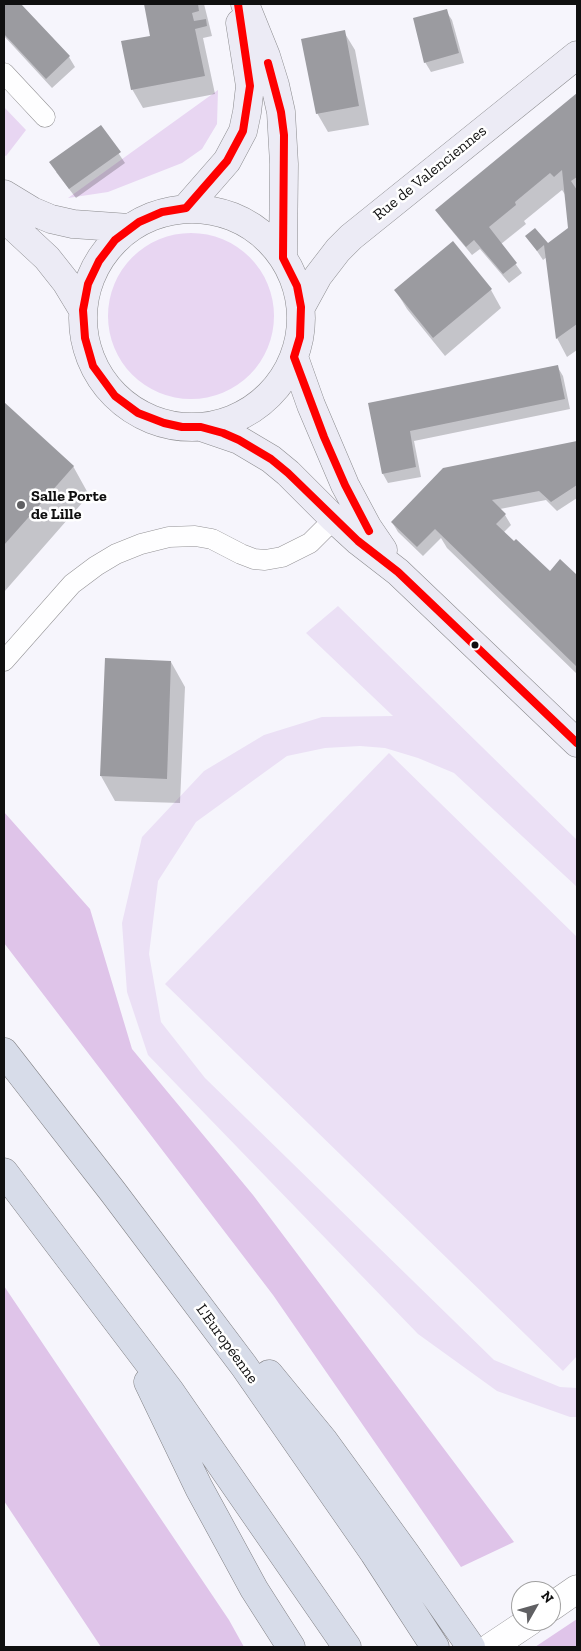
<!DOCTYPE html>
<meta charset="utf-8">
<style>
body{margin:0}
#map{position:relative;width:581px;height:1651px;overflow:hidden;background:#f6f5fc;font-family:"Zilla Slab",serif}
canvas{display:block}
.frame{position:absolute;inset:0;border:5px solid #101010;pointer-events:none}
.north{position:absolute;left:511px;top:1581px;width:50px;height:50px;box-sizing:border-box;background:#fff;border:1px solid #9f9f9f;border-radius:50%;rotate:52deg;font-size:14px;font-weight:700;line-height:20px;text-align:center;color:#101010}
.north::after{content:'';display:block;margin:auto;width:18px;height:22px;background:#606063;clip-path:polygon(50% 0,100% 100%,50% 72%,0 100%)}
</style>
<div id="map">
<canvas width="581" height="1651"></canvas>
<div class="frame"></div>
<div class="north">N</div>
</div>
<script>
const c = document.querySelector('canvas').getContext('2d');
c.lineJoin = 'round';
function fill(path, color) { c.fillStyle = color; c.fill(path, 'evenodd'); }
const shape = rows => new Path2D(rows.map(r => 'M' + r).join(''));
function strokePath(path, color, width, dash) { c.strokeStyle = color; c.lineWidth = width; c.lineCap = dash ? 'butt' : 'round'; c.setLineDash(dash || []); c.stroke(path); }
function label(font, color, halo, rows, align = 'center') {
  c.font = font + ' "Zilla Slab",serif'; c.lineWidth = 5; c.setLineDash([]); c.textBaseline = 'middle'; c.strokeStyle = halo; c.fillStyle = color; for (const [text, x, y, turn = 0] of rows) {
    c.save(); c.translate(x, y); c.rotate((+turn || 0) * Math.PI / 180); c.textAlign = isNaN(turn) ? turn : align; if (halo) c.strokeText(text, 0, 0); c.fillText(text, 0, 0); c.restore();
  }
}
const green = shape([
 [218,90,217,124,202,149,182,163,108,192,68,198],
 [4,107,26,130,6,156,4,155],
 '108 316a83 83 0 1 1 166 0a83 83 0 1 1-166 0Z'
]);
const forest = shape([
 [4,812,90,909,132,1049,253,1195,514,1542,461,1567,273,1295,4,943],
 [4,1286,229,1620,244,1647,101,1647,4,1501],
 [577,1619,577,1647,535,1647]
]);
const pitch = shape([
 [338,606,577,840,577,887,454,773,418,758,385,748,360,746,325,748,287,756,196,822,158,881,149,954,161,1022,205,1078,494,1360,560,1387,577,1388,577,1417,570,1417,497,1391,418,1334,148,1055,127,992,122,923,142,837,204,771,264,735,322,717,393,716,306,633],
 [389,753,577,937,577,1356,563,1371,165,984]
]);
const shadow = shape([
 [4,4,20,4,69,57,75,67,52,88,4,36],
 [145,4,204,4,212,36,203,38,215,94,143,108,132,89,151,37],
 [446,11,452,20,464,63,431,72,425,62],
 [344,32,355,50,369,125,328,132,317,113],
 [577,95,577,350,567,357,557,338,547,257,543,260,527,236,548,244,570,229,566,196,562,190,524,221,526,224,501,244,522,273,509,283,480,249,472,255,443,220,437,211],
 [101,127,125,163,76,198,56,172],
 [491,290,501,308,445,356,407,309,396,291],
 [557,366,563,376,570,409,414,441,421,477,388,483,383,474,370,404],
 [4,404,73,466,89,495,4,592],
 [577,442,577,498,557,511,546,500,500,509,505,515,511,525,503,533,554,577,576,576,577,577,577,674,447,548,441,538,423,556,398,532,392,522,443,469],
 [171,662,185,687,180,803,115,801,101,776]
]);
const building = shape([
 [4,4,21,4,70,56,46,79,4,34],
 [144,4,198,4,199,11,192,13,194,21,206,19,207,26,195,29,205,76,131,90,121,41,150,36],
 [447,9,459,53,424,63,413,18],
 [345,30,359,106,316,114,301,39],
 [577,93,577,177,571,181,577,190,577,324,556,339,544,245,537,251,525,236,535,228,548,243,568,228,562,170,554,177,550,173,515,202,516,205,489,227,517,263,503,274,474,240,466,247,435,210],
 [101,125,121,152,69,189,49,162],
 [453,241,492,289,433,338,394,290],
 [558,365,565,399,410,431,416,467,382,474,368,403],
 [4,402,74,466,4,545],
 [577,441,577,485,551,502,539,491,492,500,506,514,496,524,514,541,516,539,550,571,560,559,577,575,577,667,435,529,417,547,391,522,443,468],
 [105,658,171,661,167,779,100,776]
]);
const lane = shape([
 [4,73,45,117],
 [4,661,72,584,96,566,116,554,141,544,169,537,195,536,212,539,241,554,254,559,265,560,282,557,310,543,334,519]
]);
const street = shape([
 [551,1607,577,1589],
 [491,1647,530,1621]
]);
const secondary = shape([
 [245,4,266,56,275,85,281,112,284,164,283,258],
 [4,194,32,211,51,219,73,224,129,228],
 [186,208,227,161,243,131,247,112,250,86,240,23],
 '83 318a109 109 0 1 1 218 0a109 109 0 1 1-218 0Z',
 [4,218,47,258,66,282,83,310],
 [301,307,318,276,338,250,351,237,577,55],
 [294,357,311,405,345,485,368,528,383,550],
 [201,427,239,440,271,459,288,473,334,519,358,541,398,572,577,743]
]);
const highway = shape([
 [4,1052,113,1192,244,1366,374,1553,435,1647],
 [4,1172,170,1391,347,1647],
 [269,1374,324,1441,406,1554,471,1647],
 [148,1382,199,1488,229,1543,254,1589,291,1647]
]);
const bus1 = shape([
 [238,4,250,86,243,131,227,161,186,208,162,212,139,222,115,240,99,261,88,284,83,310,85,338,93,366,115,396,138,413,164,423,182,427,201,427,223,433,239,440,271,459,288,473,358,541,398,572,577,743],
 [268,63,281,112,284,135,283,258,297,286,301,307,300,337,294,357,324,437,345,485,369,531]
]);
const markers = [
 [21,505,5,"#606063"],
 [475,645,4.5,"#101010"]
];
const streetNames = [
 ["Rue de Valenciennes",430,173,-39],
 ["L'Européenne",227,1344,54]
];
const poiNames = [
 ["Salle Porte",31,496],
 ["de Lille",31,514]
];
fill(green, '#e8d6f2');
fill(forest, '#dfc4e9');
fill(pitch, '#ebe0f5');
fill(shadow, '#0003');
fill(building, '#9b9ba0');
strokePath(lane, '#949396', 21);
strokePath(street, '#949396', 29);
strokePath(secondary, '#8a8a8d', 29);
strokePath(highway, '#818084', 29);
strokePath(lane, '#fefeff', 20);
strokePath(street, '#fefeff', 28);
strokePath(secondary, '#ecebf5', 28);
strokePath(highway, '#d7dce9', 28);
strokePath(bus1, '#fe0000', 8);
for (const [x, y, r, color] of markers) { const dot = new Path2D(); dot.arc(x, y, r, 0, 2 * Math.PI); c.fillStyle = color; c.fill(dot); strokePath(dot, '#fff', 2); }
label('16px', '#101010', '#fff', streetNames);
label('bold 16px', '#101010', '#fff', poiNames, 'left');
</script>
